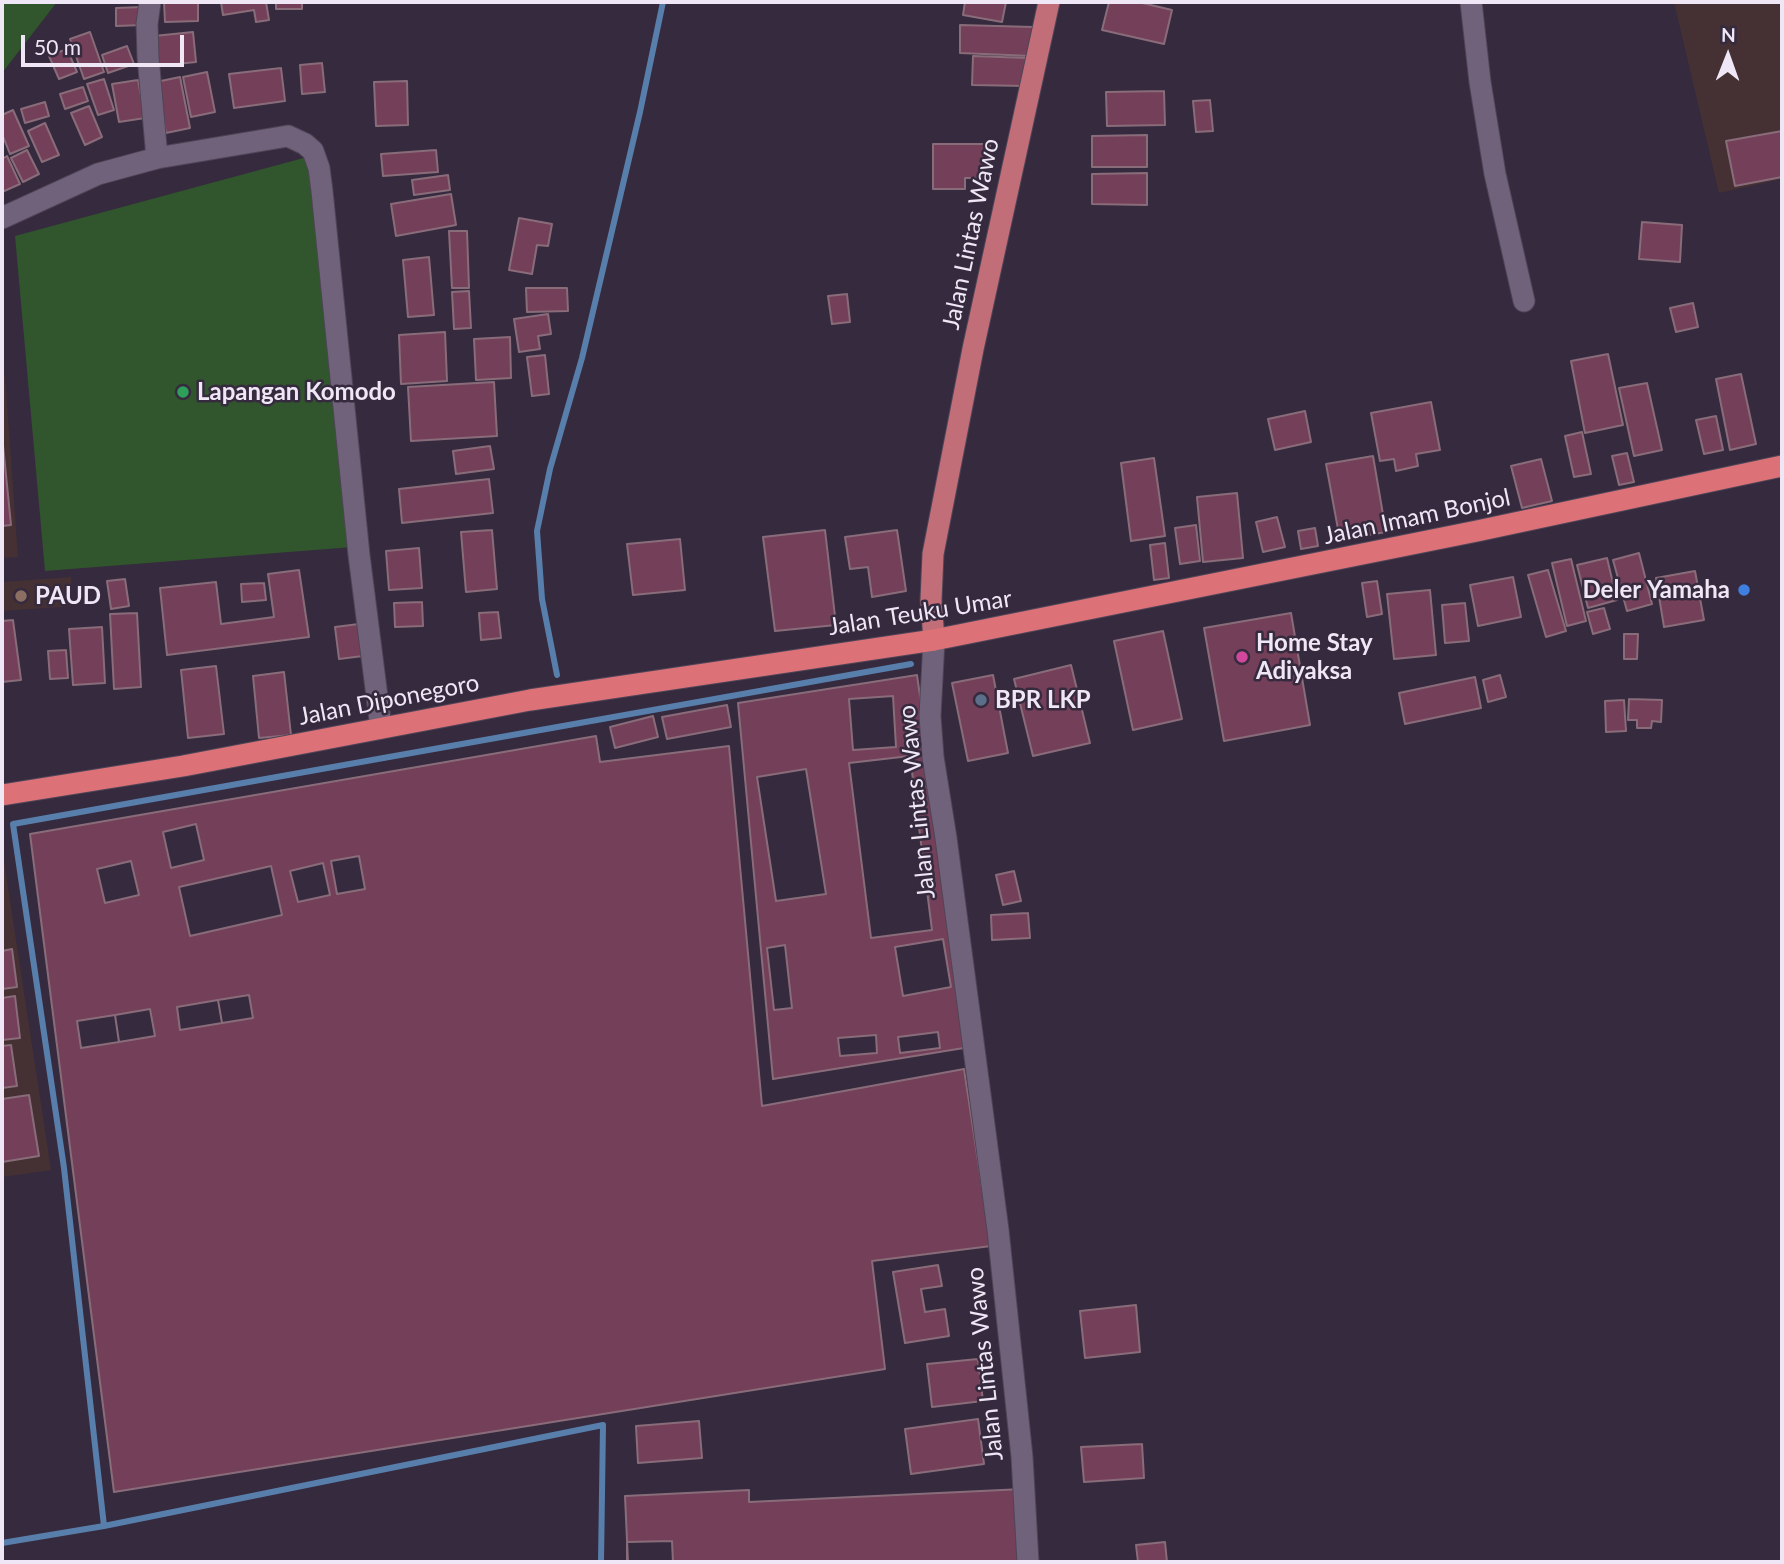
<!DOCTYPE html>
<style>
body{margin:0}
#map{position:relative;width:1784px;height:1564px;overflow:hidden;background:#362a3f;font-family:Lato,sans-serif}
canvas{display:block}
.frame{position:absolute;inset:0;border:4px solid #efe7f5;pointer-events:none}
.north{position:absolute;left:1693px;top:21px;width:70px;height:70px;-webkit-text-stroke:5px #362a3f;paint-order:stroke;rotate:1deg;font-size:19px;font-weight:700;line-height:28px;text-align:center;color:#efe7f5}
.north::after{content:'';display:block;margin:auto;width:24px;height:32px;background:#efe7f5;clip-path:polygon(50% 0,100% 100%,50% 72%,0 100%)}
.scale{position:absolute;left:21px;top:35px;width:163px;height:32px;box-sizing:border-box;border:4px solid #efe7f5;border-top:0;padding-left:9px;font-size:21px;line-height:24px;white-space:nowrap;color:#efe7f5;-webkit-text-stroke:5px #362a3f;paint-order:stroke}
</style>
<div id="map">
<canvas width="1784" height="1564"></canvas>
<div class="frame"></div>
<div class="north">N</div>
<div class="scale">50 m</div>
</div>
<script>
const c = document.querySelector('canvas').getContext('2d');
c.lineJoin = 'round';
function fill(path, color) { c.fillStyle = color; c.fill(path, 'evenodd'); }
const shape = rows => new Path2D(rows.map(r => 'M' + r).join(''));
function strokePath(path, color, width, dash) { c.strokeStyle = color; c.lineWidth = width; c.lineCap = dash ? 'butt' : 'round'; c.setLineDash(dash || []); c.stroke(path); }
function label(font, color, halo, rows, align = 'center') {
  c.font = font + ' Lato,sans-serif'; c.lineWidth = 5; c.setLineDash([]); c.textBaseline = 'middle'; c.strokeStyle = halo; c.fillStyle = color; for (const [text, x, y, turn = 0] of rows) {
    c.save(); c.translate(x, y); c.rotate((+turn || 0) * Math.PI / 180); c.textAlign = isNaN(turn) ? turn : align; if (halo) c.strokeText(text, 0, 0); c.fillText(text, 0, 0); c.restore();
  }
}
const education = shape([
 [1674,2,1782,2,1782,179,1719,193],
 [5,375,18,557,2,558,2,376],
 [71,577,73,606,2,611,2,582],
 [2,848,51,1170,2,1177]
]);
const green = shape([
 [2,2,57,2,2,73],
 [311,156,353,547,45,571,15,236]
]);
const stream = shape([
 [557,675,542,599,537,531,550,469,582,358,640,112,663,2],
 [2,1543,104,1526],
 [601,1562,603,1425,104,1526,64,1168,13,824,911,664]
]);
const building = shape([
 [164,2,198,2,198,21,165,22,164,2],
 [221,2,266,2,269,20,256,22,254,10,223,15,221,2],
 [276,2,302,2,302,9,276,9,276,2],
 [965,2,1006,2,1002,22,963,15,965,2],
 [1109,2,1138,2,1172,10,1164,44,1102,30,1109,2],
 [143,7,143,25,116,26,116,8,143,7],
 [960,25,1033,27,1032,56,960,53,960,25],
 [90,32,104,72,84,79,70,39,90,32],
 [193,32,196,62,157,66,154,36,193,32],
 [127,46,134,64,108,73,102,55,127,46],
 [67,49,77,72,59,79,49,56,67,49],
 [973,56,1028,58,1026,86,972,85,973,56],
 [322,63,325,92,302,94,300,65,322,63],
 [281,68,285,101,234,108,229,74,281,68],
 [207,72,215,112,191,117,183,77,207,72],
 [180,77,190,128,166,133,156,82,180,77],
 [104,79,114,110,98,115,87,84,104,79],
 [138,80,145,118,119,122,112,84,138,80],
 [407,81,408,125,376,126,374,82,407,81],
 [83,87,88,101,65,109,60,94,83,87],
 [1164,91,1165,125,1107,126,1106,92,1164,91],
 [1210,100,1213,131,1196,132,1193,101,1210,100],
 [45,102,49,116,25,123,21,109,45,102],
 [89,106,102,137,85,145,71,113,89,106],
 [13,110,29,146,10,154,2,134,2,115,13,110],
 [45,123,59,155,42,162,28,131,45,123],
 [1782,131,1782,177,1735,186,1726,141,1782,131],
 [1147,135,1147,167,1092,167,1092,136,1147,135],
 [933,144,990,144,990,178,965,178,965,189,933,189,933,144],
 [27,150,39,174,23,182,11,158,27,150],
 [436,150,438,172,383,176,381,154,436,150],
 [7,156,20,184,2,192,2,159,7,156],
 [1147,173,1147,205,1092,204,1092,174,1147,173],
 [448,175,450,190,414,195,412,180,448,175],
 [451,194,456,225,396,236,391,204,451,194],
 [519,218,552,224,548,246,537,245,532,274,509,270,519,218],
 [1642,222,1682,225,1680,262,1639,259,1642,222],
 [449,231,467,231,469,288,452,288,449,231],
 [429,257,434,315,408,317,403,260,429,257],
 [526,288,567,288,568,311,527,312,526,288],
 [469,291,471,328,454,329,452,292,469,291],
 [847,294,850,322,832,324,828,296,847,294],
 [1693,303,1698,327,1676,332,1670,308,1693,303],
 [548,314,551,334,538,336,540,349,519,352,514,319,548,314],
 [445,332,447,381,401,384,399,335,445,332],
 [510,337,511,378,476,380,474,339,510,337],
 [1608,354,1623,425,1585,433,1571,361,1608,354],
 [545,355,549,394,532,396,527,357,545,355],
 [1741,374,1756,444,1730,450,1716,379,1741,374],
 [494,382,497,436,411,441,408,387,494,382],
 [1647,383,1662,450,1634,456,1619,388,1647,383],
 [1431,402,1440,450,1416,454,1418,466,1396,471,1394,459,1380,461,1371,413,1431,402],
 [1305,411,1311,442,1275,450,1268,419,1305,411],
 [1716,416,1723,450,1704,454,1696,420,1716,416],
 [1582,432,1591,474,1574,477,1565,436,1582,432],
 [2,435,11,525,2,526,2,435],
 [490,446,494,469,456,474,453,451,490,446],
 [1627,453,1634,482,1619,485,1612,456,1627,453],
 [1373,456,1386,532,1340,540,1326,464,1373,456],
 [1154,458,1165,536,1131,541,1121,463,1154,458],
 [1541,459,1552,501,1522,508,1511,466,1541,459],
 [489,479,493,513,402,523,399,489,489,479],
 [1237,493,1243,558,1203,562,1197,497,1237,493],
 [1277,517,1285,547,1263,552,1256,522,1277,517],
 [1196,525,1200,561,1180,564,1175,528,1196,525],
 [1315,528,1318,546,1301,549,1298,531,1315,528],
 [492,530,497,589,466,592,461,532,492,530],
 [825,530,836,625,775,631,763,537,825,530],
 [897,530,906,591,872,597,868,567,850,569,845,537,897,530],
 [680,539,685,590,633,595,627,544,680,539],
 [1165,543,1169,578,1154,580,1150,545,1165,543],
 [419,548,422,588,389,590,386,551,419,548],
 [1639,553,1652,604,1627,611,1613,560,1639,553],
 [1607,558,1617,600,1588,608,1577,565,1607,558],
 [1571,559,1586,621,1567,626,1552,563,1571,559],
 [299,570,309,637,167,655,160,588,216,582,221,624,274,617,268,574,299,570],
 [1548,570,1566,631,1546,637,1528,575,1548,570],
 [1695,571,1704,620,1664,627,1656,578,1695,571],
 [1513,577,1521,617,1478,626,1470,585,1513,577],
 [125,579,129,606,111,609,107,581,125,579],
 [1377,581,1382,614,1367,617,1362,583,1377,581],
 [264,583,266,600,242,602,241,584,264,583],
 [1430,590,1436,655,1394,659,1387,594,1430,590],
 [422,602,423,626,395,627,394,603,422,602],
 [1465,603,1469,641,1445,643,1442,605,1465,603],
 [1604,608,1610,629,1593,634,1587,612,1604,608],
 [498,612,501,638,481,640,479,613,498,612],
 [137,613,141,687,114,689,110,614,137,613],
 [1291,613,1310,725,1224,741,1204,628,1291,613],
 [13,620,21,680,2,682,2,621,13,620],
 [359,624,363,656,339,659,335,627,359,624],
 [102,627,105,683,73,685,69,629,102,627],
 [1163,631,1182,719,1133,730,1114,641,1163,631],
 [1624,634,1638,634,1637,659,1624,659,1624,634],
 [66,650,68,678,50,679,48,651,66,650],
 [1071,665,1090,743,1033,756,1014,679,1071,665],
 [216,666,224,734,188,738,181,670,216,666],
 [284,672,291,735,259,738,253,676,284,672],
 [917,675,970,1047,773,1079,738,703,917,675],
 [993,675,1008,753,968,761,952,683,993,675],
 [1500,675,1506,697,1488,702,1483,680,1500,675],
 [1475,677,1481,708,1405,724,1399,693,1475,677],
 [893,696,896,747,853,750,849,699,893,696],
 [1629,699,1662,700,1661,722,1652,721,1651,728,1637,728,1637,720,1628,720,1629,699],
 [1624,700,1626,731,1606,732,1605,701,1624,700],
 [727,705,731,727,667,739,662,717,727,705],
 [653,716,658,737,615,748,610,727,653,716],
 [596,736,600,762,729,746,762,1106,964,1069,991,1246,872,1261,885,1369,114,1492,30,834,596,736],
 [910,756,932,930,871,938,849,763,910,756],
 [806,769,826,894,776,901,757,777,806,769],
 [196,824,204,860,171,868,163,832,196,824],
 [359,856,365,889,337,894,331,861,359,856],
 [131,861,139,895,105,903,97,869,131,861],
 [323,863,330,895,298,902,290,871,323,863],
 [271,866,282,915,190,936,179,887,271,866],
 [1014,871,1021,901,1003,905,996,875,1014,871],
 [1028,913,1030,938,992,940,991,915,1028,913],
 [943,939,951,987,903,996,895,947,943,939],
 [785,945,792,1008,774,1010,767,948,785,945],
 [12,949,17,987,2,989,2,951,12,949],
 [249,995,253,1018,222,1023,218,1000,249,995],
 [15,996,20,1038,2,1040,2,998,15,996],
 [218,1000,222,1023,180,1030,177,1007,218,1000],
 [150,1009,155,1036,119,1042,115,1015,150,1009],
 [115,1015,119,1042,81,1048,77,1021,115,1015],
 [938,1032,940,1048,900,1053,898,1037,938,1032],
 [876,1035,877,1053,840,1056,838,1038,876,1035],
 [11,1045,17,1086,2,1088,2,1046,11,1045],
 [29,1095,39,1156,2,1162,2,1099,29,1095],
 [938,1265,942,1286,921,1289,925,1312,945,1309,949,1336,905,1343,893,1272,938,1265],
 [1136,1305,1140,1352,1085,1358,1080,1311,1136,1305],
 [978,1359,983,1401,932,1407,927,1364,978,1359],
 [978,1419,984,1464,911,1474,905,1429,978,1419],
 [699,1421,702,1458,638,1463,636,1426,699,1421],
 [1142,1444,1144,1478,1084,1482,1081,1447,1142,1444],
 [1023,1489,1026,1562,628,1562,625,1496,749,1490,749,1502,1023,1489],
 [672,1541,673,1562,627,1562,627,1542,672,1541],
 [1165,1542,1167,1562,1138,1562,1136,1545,1165,1542]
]);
const minor = shape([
 [150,2,147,24,148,57,157,158],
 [1471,2,1480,82,1495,174,1524,301],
 [2,218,98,174,157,158,288,136,305,144,313,151,319,168,322,191,359,555,381,728]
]);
const tertiary = shape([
 [934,640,930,716,933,757,946,838,998,1230,1022,1457,1028,1562]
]);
const primary = shape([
 [934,640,931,600,933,554,973,349,1049,2]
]);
const trunk = shape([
 [2,795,183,766,530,700,934,640,1477,531,1782,466]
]);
const markers = [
 [183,392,7,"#2e9e5b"],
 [1744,590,7,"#3f7fe0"],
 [21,596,7,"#8d6e63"],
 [1242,657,7,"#d1479c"],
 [981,700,7,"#5c6f8a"]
];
const streetNames = [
 ["Jalan Lintas Wawo",971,234,-78],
 ["Jalan Imam Bonjol",1417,517,-12],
 ["Jalan Teuku Umar",920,613,-9],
 ["Jalan Diponegoro",389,700,-11],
 ["Jalan Lintas Wawo",917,802,-96],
 ["Jalan Lintas Wawo",985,1364,-96]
];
const poiNames = [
 ["Lapangan Komodo",197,392],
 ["Deler Yamaha",1730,590,"right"],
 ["PAUD",35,596],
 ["Home Stay",1256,643],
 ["Adiyaksa",1256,671],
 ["BPR LKP",995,700]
];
fill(education, '#453134');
fill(green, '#31552c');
strokePath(stream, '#587fab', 6);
fill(building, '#743f59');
strokePath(building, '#896c79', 2);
strokePath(minor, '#4f4557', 23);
strokePath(tertiary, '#4f4557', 23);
strokePath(primary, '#4f4557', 23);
strokePath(trunk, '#4f4557', 23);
strokePath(minor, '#70627a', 21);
strokePath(tertiary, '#70627a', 21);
strokePath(primary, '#c16e79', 21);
strokePath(trunk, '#dc7278', 21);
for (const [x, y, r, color] of markers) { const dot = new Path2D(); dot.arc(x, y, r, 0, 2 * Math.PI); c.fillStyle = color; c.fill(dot); strokePath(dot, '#362a3f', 2.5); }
label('24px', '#efe7f5', '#362a3f', streetNames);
label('bold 24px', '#efe7f5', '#362a3f', poiNames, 'left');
</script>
